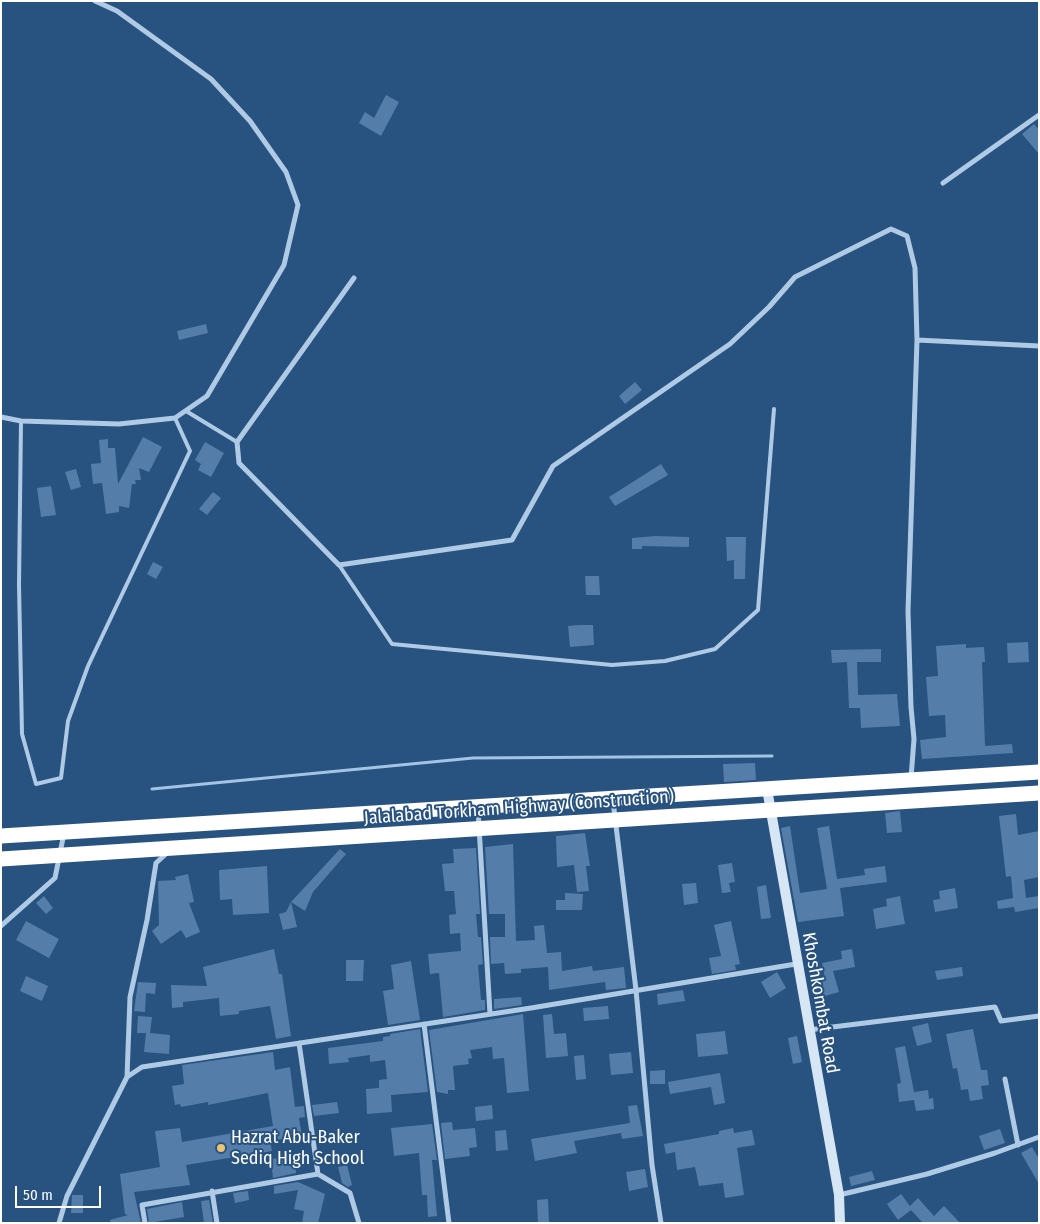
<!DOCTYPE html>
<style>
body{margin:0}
#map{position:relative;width:1040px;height:1224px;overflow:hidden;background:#28527f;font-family:"Fira Sans Condensed",sans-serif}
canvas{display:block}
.frame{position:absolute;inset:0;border:2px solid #fff;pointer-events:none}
.scale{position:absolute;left:15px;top:1186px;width:86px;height:22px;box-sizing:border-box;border:2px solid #fff;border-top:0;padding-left:6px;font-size:15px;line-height:18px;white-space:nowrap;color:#fff;-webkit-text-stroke:4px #28527f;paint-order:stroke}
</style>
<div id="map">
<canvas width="1040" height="1224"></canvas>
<div class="frame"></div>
<div class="scale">50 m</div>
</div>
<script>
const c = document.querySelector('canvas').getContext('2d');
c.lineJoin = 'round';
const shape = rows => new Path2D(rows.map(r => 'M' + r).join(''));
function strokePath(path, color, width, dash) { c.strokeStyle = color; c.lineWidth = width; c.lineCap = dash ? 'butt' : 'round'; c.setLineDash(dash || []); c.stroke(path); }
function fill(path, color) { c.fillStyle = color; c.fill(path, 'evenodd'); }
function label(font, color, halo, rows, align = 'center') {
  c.font = font + ' "Fira Sans Condensed",sans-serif'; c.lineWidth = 4; c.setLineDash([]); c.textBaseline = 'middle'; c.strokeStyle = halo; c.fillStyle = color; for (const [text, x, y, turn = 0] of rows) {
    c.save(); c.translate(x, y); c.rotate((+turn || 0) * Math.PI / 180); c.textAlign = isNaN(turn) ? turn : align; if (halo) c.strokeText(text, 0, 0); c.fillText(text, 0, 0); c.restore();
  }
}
const stream = shape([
 [152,789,473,758,772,756]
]);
const building = shape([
 [386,95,399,102,381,136,359,123,365,112,374,118],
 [1034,124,1039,130,1039,154,1022,134],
 [206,324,208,333,179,340,177,331],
 [635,382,642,390,625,404,619,396],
 [143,437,162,447,149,472,139,468,141,480,135,480,136,484,132,484,129,508,119,506,119,512,106,514,102,483,93,484,91,464,101,463,99,440,108,439,108,448,115,448,118,484],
 [205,442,224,453,211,477,198,470,201,464,195,460],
 [661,464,668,475,615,506,609,497],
 [76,469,81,487,71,490,65,472],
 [51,486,56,515,41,517,37,488],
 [213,492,221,498,207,515,199,509],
 [655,536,689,537,689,547,642,546,642,549,632,549,632,538],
 [726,537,746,537,745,579,734,579,734,560,727,561],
 [153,562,163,567,156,579,147,574],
 [585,576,599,576,600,595,586,595],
 [579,625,593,625,594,645,570,647,568,626],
 [1028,642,1029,662,1008,663,1007,643],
 [966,644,966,648,984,647,985,662,982,662,985,746,1012,744,1013,753,922,759,920,740,946,737,945,715,929,716,926,677,938,676,936,646],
 [881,649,881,662,857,662,858,695,897,694,900,726,861,728,860,708,849,708,847,662,832,663,831,650],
 [755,763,756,780,724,782,723,764],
 [900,811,902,832,887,833,885,813],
 [1016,814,1018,835,1039,831,1039,877,1024,880,1026,898,1039,896,1039,908,1015,912,1014,907,998,909,997,901,1013,898,1011,876,1006,877,999,816],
 [790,826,800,893,827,889,817,828,829,826,837,879,865,875,864,869,885,866,887,882,840,888,844,916,798,922,781,828],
 [585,833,590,866,586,866,589,891,577,892,574,865,557,867,556,836],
 [513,844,516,941,535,940,534,926,544,925,547,953,561,952,562,971,592,966,593,971,624,967,626,988,606,990,605,982,549,990,548,967,521,969,521,973,505,974,504,963,491,964,490,937,505,937,505,914,489,914,485,847],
 [476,848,480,914,476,914,478,937,481,937,483,964,478,965,481,1000,485,1000,485,1010,443,1017,439,973,430,974,428,954,461,951,460,933,450,934,449,915,456,914,454,891,445,891,442,864,454,863,453,849],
 [340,849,346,854,313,892,305,911,291,902],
 [732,863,735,882,729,883,731,892,722,893,718,865],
 [267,866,269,913,233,915,232,899,220,900,219,870],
 [188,874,194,902,189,903,200,932,186,938,181,930,161,944,152,931,159,925,158,881,176,880,175,877],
 [696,883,698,903,684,905,682,884],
 [766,885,771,918,761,919,757,887],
 [955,888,958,908,935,912,933,900,940,899,939,891],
 [565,893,583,894,582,910,556,910,556,900,565,900],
 [44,896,53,908,46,914,36,903],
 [900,896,905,924,876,929,873,909,887,906,886,899],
 [291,902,297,927,283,930,279,914,286,912],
 [26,921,59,939,49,958,16,940],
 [731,921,740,964,735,965,736,970,712,974,709,958,721,956,714,925],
 [274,949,279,974,282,974,291,1036,276,1039,270,1006,239,1011,239,1014,220,1016,219,998,183,1002,183,1007,172,1008,171,985,207,986,203,967],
 [852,949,855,967,833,971,839,992,818,998,813,982,825,978,822,963,842,959,841,951],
 [346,960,364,960,363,981,346,981],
 [411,961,420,1020,388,1025,383,991,394,989,391,965],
 [962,967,963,976,937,980,935,971],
 [777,972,786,988,770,998,761,982],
 [26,976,48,986,42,1001,20,991],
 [138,982,156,983,155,994,146,993,145,1012,134,1011],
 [683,990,685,1001,658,1005,657,994],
 [521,997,522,1005,494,1009,494,999],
 [608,1006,609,1019,584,1021,583,1008],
 [523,1014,529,1091,507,1093,504,1058,493,1059,492,1047,470,1050,472,1058,468,1059,469,1064,453,1066,455,1090,448,1090,448,1094,437,1092,429,1030],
 [552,1014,554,1034,566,1033,568,1056,546,1058,543,1015],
 [138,1016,152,1017,150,1033,170,1035,169,1054,144,1052,146,1033,137,1033],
 [928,1023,932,1042,917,1046,912,1027],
 [420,1029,428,1092,391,1095,392,1112,367,1114,366,1089,379,1088,379,1080,387,1079,385,1060,370,1062,370,1055,348,1058,349,1062,329,1064,328,1048,383,1041,383,1037,390,1036,390,1034],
 [973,1029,981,1070,987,1070,989,1085,981,1086,983,1099,970,1101,968,1089,961,1090,957,1068,953,1069,946,1034],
 [725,1031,728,1054,698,1057,696,1034],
 [797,1036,802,1062,793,1064,788,1038],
 [905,1046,914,1092,928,1090,929,1099,933,1098,934,1109,916,1111,914,1100,899,1102,897,1084,901,1083,895,1048],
 [273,1052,275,1070,290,1067,295,1107,304,1106,305,1117,299,1118,302,1136,270,1141,272,1151,186,1165,190,1185,134,1192,141,1223,111,1223,110,1220,128,1215,125,1214,120,1174,160,1167,155,1131,180,1128,182,1142,273,1126,268,1093,208,1105,208,1102,181,1107,180,1104,175,1105,172,1086,184,1084,182,1065],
 [631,1052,633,1073,611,1075,609,1054],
 [584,1055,586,1079,576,1080,574,1056],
 [665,1070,665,1084,650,1084,650,1071],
 [720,1073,725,1103,714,1105,711,1087,670,1094,668,1082],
 [337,1102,339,1113,314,1116,312,1105],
 [492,1105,493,1119,476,1121,475,1107],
 [637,1105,643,1136,622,1139,621,1133,574,1141,577,1153,535,1161,531,1139,630,1123,628,1106],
 [452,1122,453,1130,475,1128,477,1147,469,1148,470,1156,445,1159,441,1123],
 [432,1124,437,1160,432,1160,437,1216,428,1217,427,1195,422,1195,419,1153,394,1156,391,1128],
 [733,1128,734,1133,752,1130,755,1145,737,1148,744,1195,725,1198,723,1183,699,1186,695,1167,677,1170,675,1152,666,1154,664,1144,719,1134,719,1131],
 [1000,1129,1005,1143,984,1150,979,1136],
 [506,1130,508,1150,496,1151,495,1131],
 [1032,1147,1039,1159,1039,1184,1021,1153],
 [295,1156,296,1173,273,1178,271,1159],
 [347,1165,352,1185,348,1187,342,1183,338,1167],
 [645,1169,648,1187,629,1191,626,1172],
 [872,1171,875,1180,851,1186,849,1177],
 [298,1182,325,1194,318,1223,302,1223,304,1211,294,1209,298,1190,274,1194,274,1186],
 [248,1191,249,1200,235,1203,233,1193],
 [901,1194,910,1206,918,1198,934,1216,944,1206,960,1223,923,1223,911,1210,898,1220,887,1204],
 [72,1195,83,1195,83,1213,71,1213],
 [548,1199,549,1223,538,1223,537,1200],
 [209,1200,213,1223,204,1223,201,1201],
 [182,1202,184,1217,149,1223,147,1209]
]);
const lane = shape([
 [186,411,237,442],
 [21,421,19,585,22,734,36,784,61,778,68,721,88,666,190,451,175,418],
 [339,565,392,644,612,665,665,661,715,649,758,610,774,409]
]);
const street = shape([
 [943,183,1039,115],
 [354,278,237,442,239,463,339,565,512,540,553,466,730,344,769,307,795,277,891,229,907,236,915,268,917,340,908,611,911,707,914,739,911,778],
 [917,340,1039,346],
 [1,417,21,421,119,424,175,418,207,396,284,265,298,205,286,172,250,121,211,79,117,11,95,1],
 [613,801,636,990,652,1165,661,1223],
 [478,809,490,1014],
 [1,926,55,878,64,833],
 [424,1024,449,1223],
 [808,1030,995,1007,1001,1021,1039,1016],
 [299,1043,318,1174,350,1193,359,1223],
 [127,1077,130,997,147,920,156,863,168,852],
 [1005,1079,1018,1145],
 [212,1191,217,1223],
 [839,1195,927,1174,995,1153,1039,1137],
 [59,1223,67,1196,127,1077,142,1067,531,1008,796,964],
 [145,1223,142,1205,318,1174]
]);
const secondary = shape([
 [767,789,839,1195,840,1223]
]);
const highway = shape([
 [1,836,1039,772],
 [1,859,1039,793]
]);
const markers = [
 [221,1148,5,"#edc475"]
];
const streetNames = [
 ["Jalalabad Torkham Highway (Construction)",519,808,-4],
 ["Khoshkombat Road",820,1003,80]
];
const poiNames = [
 ["Hazrat Abu-Baker",231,1138],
 ["Sediq High School",231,1159]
];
strokePath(stream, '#a3c5e5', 3);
fill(building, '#547ea9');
strokePath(lane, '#aecae5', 4);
strokePath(street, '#aecae5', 5);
strokePath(secondary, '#d7e6f5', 10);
strokePath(highway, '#fff', 15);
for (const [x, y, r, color] of markers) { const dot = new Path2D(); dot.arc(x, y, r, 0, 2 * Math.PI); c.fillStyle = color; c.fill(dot); strokePath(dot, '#28527f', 2); }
label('18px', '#fff', '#28527f', streetNames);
label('18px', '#fff', '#28527f', poiNames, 'left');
</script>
